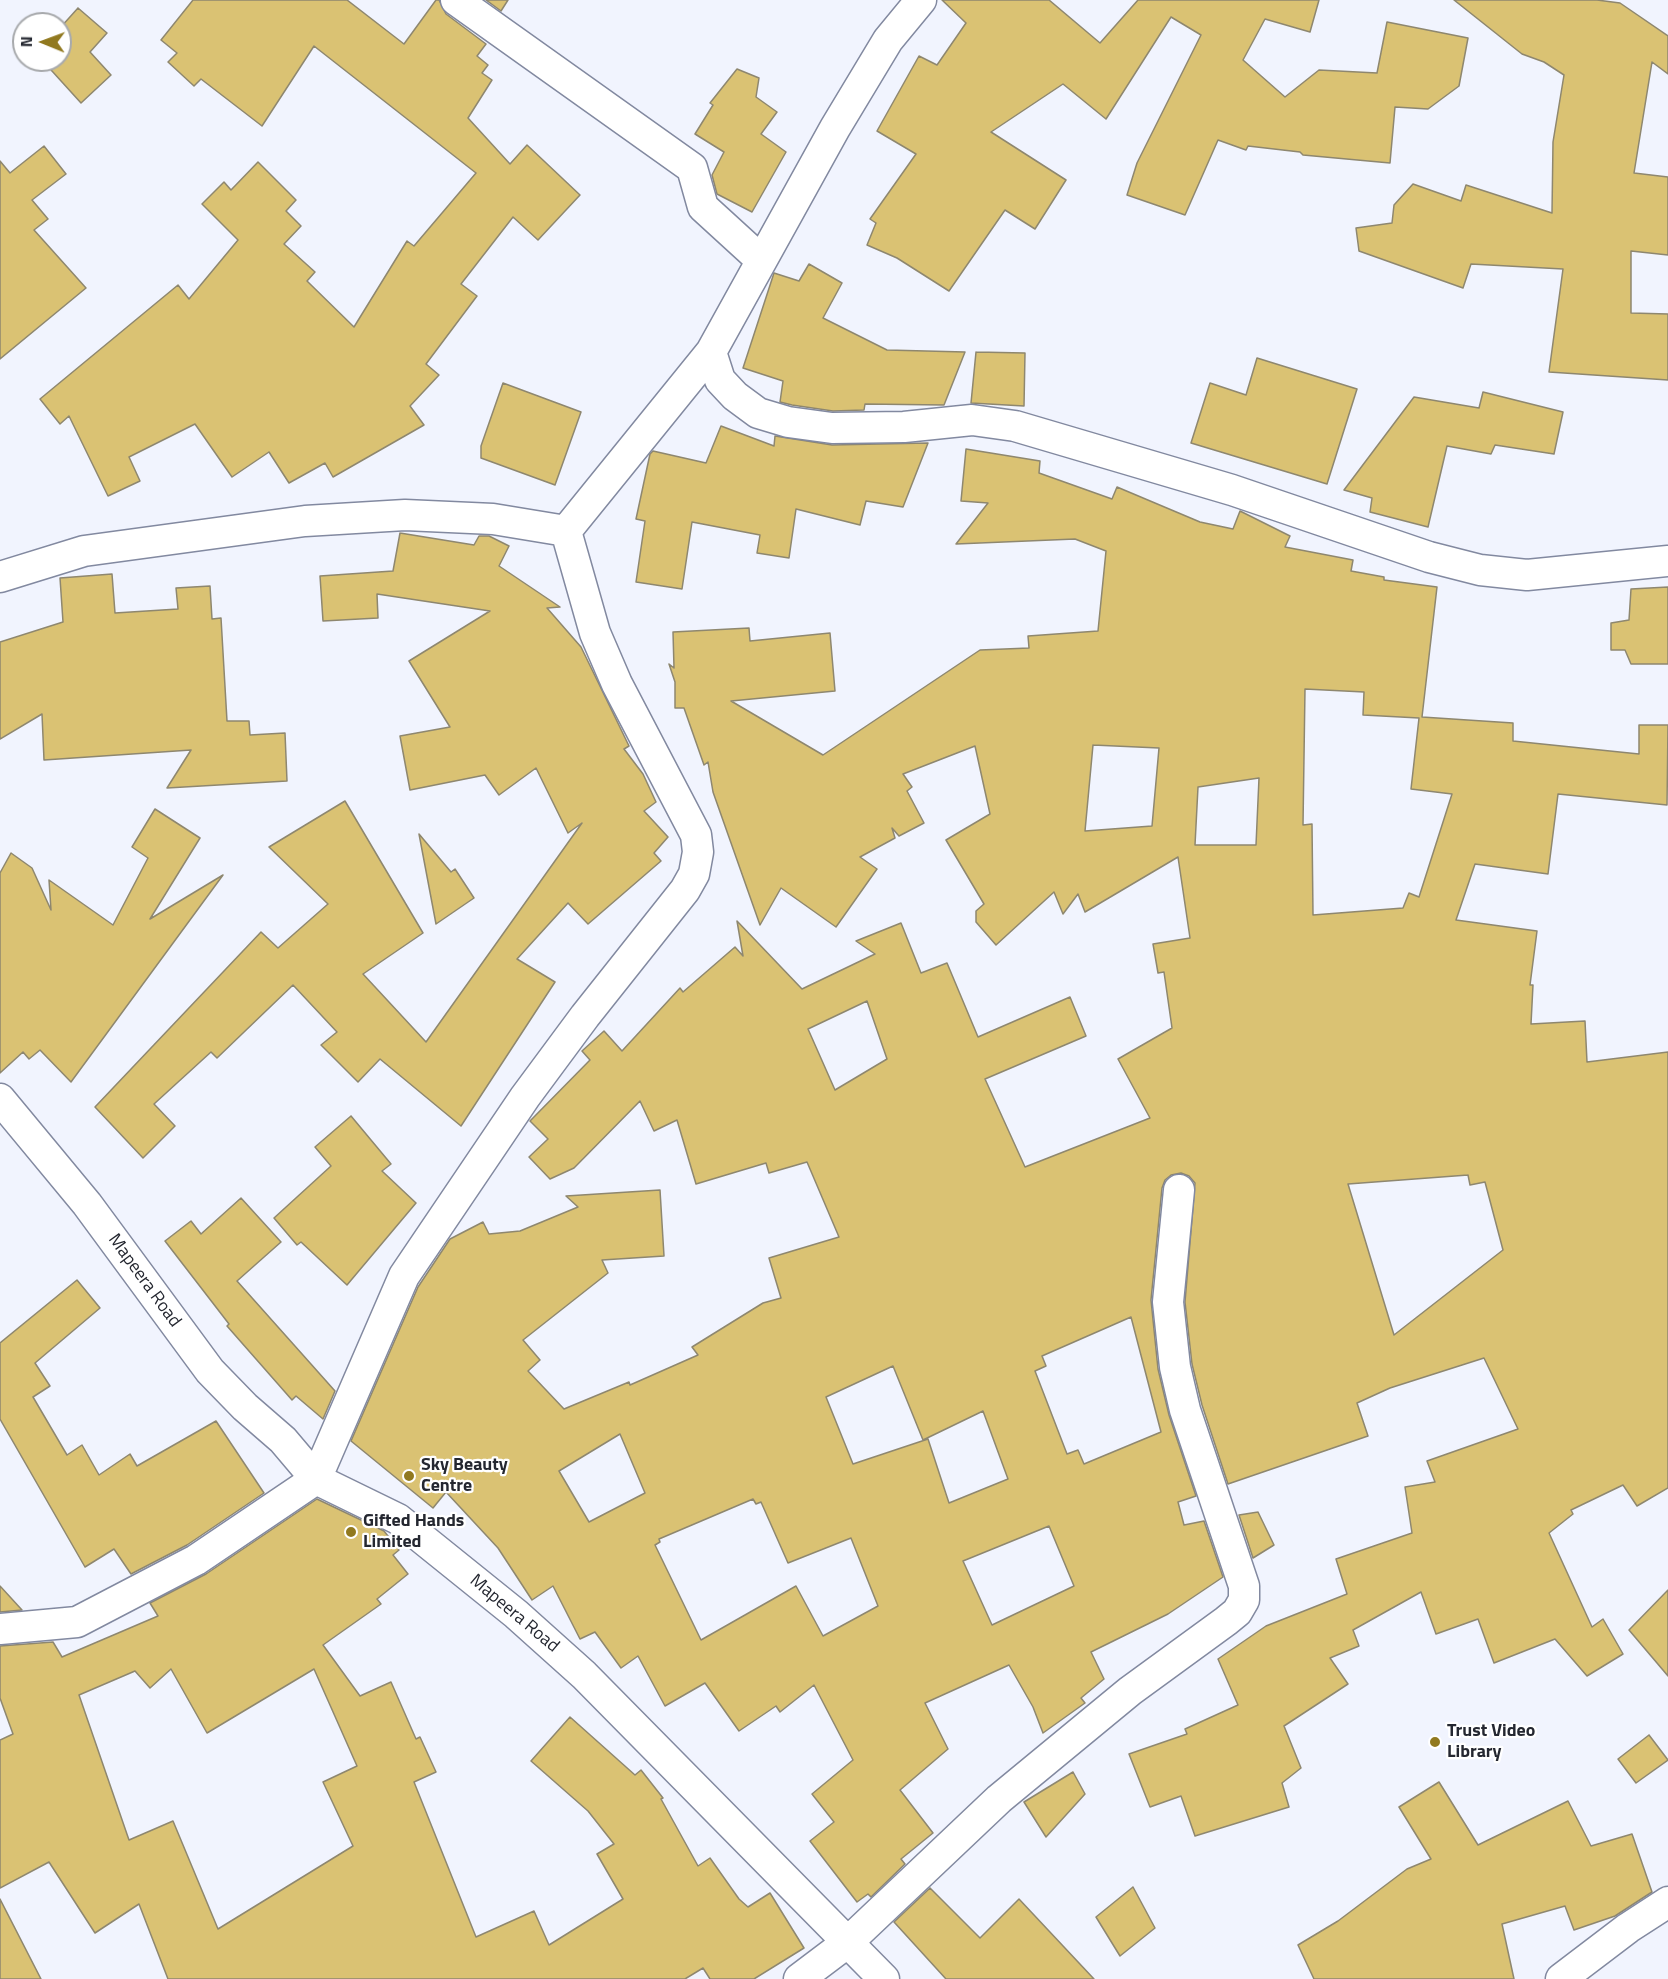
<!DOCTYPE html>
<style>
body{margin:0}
#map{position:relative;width:1668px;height:1979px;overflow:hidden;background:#f1f4fe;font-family:"Titillium Web",sans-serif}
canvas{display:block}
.north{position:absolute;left:12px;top:12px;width:60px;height:60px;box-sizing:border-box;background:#fff;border:2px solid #a7a9ac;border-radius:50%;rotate:271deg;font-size:16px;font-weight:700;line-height:24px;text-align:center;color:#242730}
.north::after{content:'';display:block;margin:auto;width:21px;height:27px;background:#91791f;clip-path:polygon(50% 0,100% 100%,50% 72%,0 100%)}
</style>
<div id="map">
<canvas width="1668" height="1979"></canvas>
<div class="north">N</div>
</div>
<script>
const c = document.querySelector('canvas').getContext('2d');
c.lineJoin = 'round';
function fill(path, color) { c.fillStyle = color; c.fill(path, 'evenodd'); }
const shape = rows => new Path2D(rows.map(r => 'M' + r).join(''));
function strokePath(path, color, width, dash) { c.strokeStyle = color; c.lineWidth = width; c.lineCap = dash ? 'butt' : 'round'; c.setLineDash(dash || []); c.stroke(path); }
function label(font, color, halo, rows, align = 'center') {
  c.font = font + ' "Titillium Web",sans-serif'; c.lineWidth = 4.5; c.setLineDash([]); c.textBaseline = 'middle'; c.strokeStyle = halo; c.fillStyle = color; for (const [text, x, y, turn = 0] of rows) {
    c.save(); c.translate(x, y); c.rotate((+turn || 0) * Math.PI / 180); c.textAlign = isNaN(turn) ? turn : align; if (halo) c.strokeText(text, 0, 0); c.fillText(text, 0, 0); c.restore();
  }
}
const building = shape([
 [193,0,347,0,404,44,436,0,439,0,446,14,486,44,477,56,488,65,482,73,492,80,468,118,510,164,527,145,580,195,538,240,513,217,461,284,477,296,426,364,439,375,410,406,424,425,333,477,325,463,289,483,269,452,232,477,195,424,129,457,140,481,108,496,69,416,60,424,40,399,178,285,189,299,238,240,202,204,224,182,231,190,258,162,296,200,286,211,301,226,284,244,315,272,307,281,354,327,407,241,414,246,476,173,314,46,262,126,201,79,194,86,168,62,177,53,161,40,193,0],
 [486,0,508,0,501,11,486,0],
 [942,0,1049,0,1100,43,1138,0,1319,0,1310,32,1265,19,1243,60,1285,97,1319,70,1377,73,1387,22,1468,38,1459,86,1428,109,1395,107,1390,163,1303,155,1300,152,1248,146,1246,150,1218,140,1185,215,1127,195,1137,163,1201,35,1171,17,1106,119,1063,84,991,132,1066,180,1035,229,1005,210,949,291,897,258,867,245,876,223,870,219,916,154,877,131,919,56,937,65,966,23,942,0],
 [1454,0,1597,0,1620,3,1668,36,1668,74,1652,62,1634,173,1668,177,1668,255,1631,251,1631,313,1668,314,1668,380,1549,372,1563,269,1471,264,1463,288,1359,251,1356,228,1392,223,1394,205,1413,184,1461,201,1466,185,1552,213,1553,142,1564,75,1544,62,1522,54,1454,0],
 [78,8,107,33,90,52,111,75,81,103,42,60,60,60,60,28,78,8],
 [737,69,759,78,756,97,777,112,761,134,786,152,752,212,717,194,712,175,724,152,695,134,713,105,710,103,737,69],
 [44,146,66,174,32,200,48,219,34,230,86,288,0,359,0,161,10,173,44,146],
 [809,264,842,283,823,318,887,350,965,352,944,405,865,404,864,410,833,411,792,405,780,402,783,381,743,368,774,273,799,281,809,264],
 [976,352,1025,353,1024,406,971,403,976,352],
 [1257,358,1357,389,1327,484,1191,443,1210,383,1246,395,1257,358],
 [503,383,581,412,555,485,481,458,481,446,503,383],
 [1483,392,1563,412,1554,454,1495,445,1491,454,1447,446,1428,527,1370,512,1372,498,1344,490,1414,397,1479,408,1483,392],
 [721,426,774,446,775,436,832,445,928,443,903,507,866,501,860,525,796,509,789,558,757,553,760,535,692,522,682,589,636,582,645,521,636,519,650,454,653,451,706,463,721,426],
 [966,449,1040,461,1039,473,1112,499,1117,487,1200,522,1233,529,1240,511,1290,536,1285,547,1353,560,1351,571,1384,577,1384,580,1437,587,1422,717,1513,723,1513,741,1639,754,1639,725,1668,725,1667,805,1558,794,1548,874,1475,864,1456,920,1537,931,1530,985,1533,985,1531,1024,1585,1021,1587,1062,1668,1052,1668,1488,1637,1506,1623,1485,1571,1510,1573,1514,1549,1533,1592,1627,1603,1619,1623,1654,1587,1676,1555,1639,1494,1663,1478,1619,1436,1634,1421,1592,1353,1630,1359,1646,1330,1658,1348,1684,1284,1726,1301,1768,1282,1783,1289,1807,1195,1836,1181,1796,1150,1807,1129,1754,1187,1734,1185,1729,1238,1705,1218,1659,1266,1626,1347,1594,1336,1559,1412,1533,1405,1487,1435,1482,1427,1461,1518,1429,1484,1358,1390,1388,1357,1403,1368,1436,1228,1484,1202,1405,1192,1364,1185,1302,1195,1183,1189,1176,1181,1173,1171,1175,1165,1180,1162,1188,1151,1300,1158,1369,1169,1415,1196,1496,1178,1502,1184,1525,1204,1521,1223,1577,1168,1614,1091,1652,1104,1679,1081,1698,1085,1703,1043,1733,1033,1707,1009,1665,925,1703,948,1749,900,1790,933,1833,901,1859,905,1864,871,1897,868,1894,857,1902,810,1841,834,1822,812,1794,853,1760,814,1685,780,1712,776,1706,739,1731,705,1683,665,1706,638,1656,621,1668,595,1632,580,1639,553,1586,532,1600,498,1548,446,1492,433,1508,351,1441,418,1287,450,1239,483,1222,489,1234,520,1231,578,1207,566,1196,660,1190,664,1256,602,1260,608,1273,523,1340,540,1360,528,1371,564,1409,629,1382,630,1385,698,1355,692,1347,763,1303,781,1298,769,1258,839,1237,807,1162,769,1173,766,1163,696,1184,677,1120,654,1131,640,1101,574,1168,550,1179,529,1157,548,1139,530,1121,590,1060,582,1051,604,1031,622,1051,680,988,683,992,735,947,743,956,737,921,802,989,875,954,856,941,901,923,921,973,947,963,978,1037,1070,997,1086,1036,985,1079,1025,1167,1150,1118,1118,1059,1172,1028,1164,972,1158,973,1153,944,1190,938,1178,857,1085,912,1078,894,1063,914,1054,892,996,945,976,922,976,911,984,904,946,840,990,814,975,746,903,774,912,787,907,791,924,823,899,836,892,828,895,838,860,857,877,869,836,927,781,888,760,925,713,792,708,762,704,765,684,708,675,708,675,682,669,664,674,668,673,632,749,628,750,641,830,633,835,691,731,701,823,755,980,650,1029,648,1028,636,1098,631,1106,551,1075,539,956,544,988,503,961,501,966,449],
 [1305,689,1364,692,1363,715,1419,718,1411,789,1452,794,1419,897,1409,893,1403,908,1313,915,1312,824,1303,825,1305,689],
 [1093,745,1159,748,1152,826,1085,831,1093,745],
 [1259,778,1256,845,1195,845,1198,787,1259,778],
 [867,1001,887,1059,835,1090,808,1029,867,1001],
 [1468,1175,1470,1185,1485,1182,1503,1250,1394,1335,1348,1184,1468,1175],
 [1131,1317,1161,1432,1084,1464,1078,1450,1067,1454,1035,1371,1046,1366,1042,1356,1131,1317],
 [893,1366,923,1440,983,1411,1008,1479,949,1503,928,1439,853,1464,826,1397,893,1366],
 [620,1434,645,1493,589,1522,559,1471,620,1434],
 [753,1499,756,1504,761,1502,788,1563,851,1538,878,1606,823,1636,796,1586,701,1640,655,1545,660,1542,659,1539,753,1499],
 [1049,1526,1074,1586,992,1625,963,1561,1049,1526],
 [400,533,474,545,479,536,489,536,509,546,499,566,560,607,547,608,581,647,629,746,624,749,643,774,656,802,644,811,668,837,654,853,661,861,588,924,568,903,517,959,555,982,461,1126,380,1059,358,1082,321,1045,337,1032,293,985,217,1058,211,1052,154,1104,175,1126,143,1158,95,1107,261,932,278,948,328,904,269,847,345,801,423,933,363,974,426,1042,582,823,568,833,536,768,499,795,485,775,410,790,400,736,450,727,409,661,490,611,377,594,378,618,323,621,320,576,393,571,400,533],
 [112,574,115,613,178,609,176,588,210,586,212,619,221,618,227,721,249,721,250,735,285,733,287,781,167,788,191,750,44,760,42,714,0,739,0,642,63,622,60,578,112,574],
 [1668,587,1668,664,1631,664,1625,650,1611,650,1611,623,1629,620,1631,589,1668,587],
 [155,809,200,838,150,919,223,875,71,1082,40,1050,29,1059,23,1052,0,1073,0,873,11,853,32,868,51,910,49,880,113,925,148,858,132,847,155,809],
 [419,834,451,872,455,869,474,898,436,924,419,834],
 [351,1116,391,1164,382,1171,416,1203,347,1285,301,1242,297,1245,274,1218,331,1166,315,1147,351,1116],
 [241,1198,281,1242,237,1281,335,1391,323,1419,296,1396,292,1400,227,1326,229,1324,165,1241,191,1221,201,1234,241,1198],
 [77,1280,100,1308,35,1363,50,1386,33,1397,67,1455,82,1445,99,1475,130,1454,137,1466,216,1421,264,1493,187,1545,131,1574,114,1549,85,1567,0,1419,0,1343,77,1280],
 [317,1499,384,1531,399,1550,393,1555,408,1574,377,1599,381,1604,323,1645,360,1696,391,1682,416,1739,420,1737,436,1772,414,1782,476,1937,534,1911,549,1945,623,1899,597,1854,614,1844,588,1811,531,1761,570,1717,635,1775,641,1770,663,1798,661,1799,698,1866,710,1858,739,1899,748,1907,770,1893,804,1948,754,1979,710,1979,703,1968,685,1979,168,1979,139,1904,95,1933,49,1862,0,1888,0,1740,13,1734,0,1698,0,1646,53,1642,62,1657,158,1616,150,1603,206,1574,317,1499],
 [171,1669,207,1733,314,1669,357,1766,323,1782,353,1846,218,1929,173,1821,129,1840,79,1695,135,1671,150,1688,171,1669],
 [1258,1512,1274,1545,1253,1558,1239,1515,1258,1512],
 [0,1586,22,1610,0,1612,0,1586],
 [1668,1590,1668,1676,1629,1630,1668,1590],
 [1649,1735,1668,1760,1636,1783,1618,1759,1649,1735],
 [1073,1772,1085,1794,1046,1837,1024,1802,1073,1772],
 [1439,1782,1478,1845,1568,1801,1591,1846,1632,1834,1652,1892,1615,1916,1574,1930,1565,1906,1502,1924,1514,1979,1314,1979,1298,1945,1338,1921,1407,1869,1431,1859,1399,1807,1439,1782],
 [1133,1887,1155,1928,1120,1956,1096,1917,1133,1887],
 [930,1888,980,1938,1019,1899,1094,1979,946,1979,894,1922,930,1888],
 [0,1899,41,1979,0,1979,0,1899]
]);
const street = shape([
 [456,0,692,168,703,207,761,260],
 [711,352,720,380,735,396,758,413,788,422,832,428,904,427,972,420,1015,426,1232,490,1429,557,1480,570,1527,575,1668,561],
 [0,577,84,551,305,521,405,515,493,519,566,531,711,352,835,128,888,40,921,0],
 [0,1099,87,1204,210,1371,245,1407,283,1440,316,1479,398,1519,516,1614,584,1675,884,1979],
 [0,1629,77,1622,196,1560,316,1479,404,1276,525,1097,585,1016,685,890,694,874,698,852,696,835,617,684,595,633,566,531],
 [799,1979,848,1942,999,1799,1130,1691,1226,1621,1237,1612,1244,1600,1244,1586,1185,1410,1175,1367,1168,1302,1179,1190],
 [1561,1979,1628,1928,1668,1902]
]);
const markers = [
 [409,1476,6,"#91791f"],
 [351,1532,6,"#91791f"],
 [1435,1742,6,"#91791f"]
];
const streetNames = [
 ["Mapeera Road",144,1281,54],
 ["Mapeera Road",514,1614,40]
];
const poiNames = [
 ["Sky Beauty",421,1466],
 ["Centre",421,1487],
 ["Gifted Hands",363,1522],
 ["Limited",363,1543],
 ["Trust Video",1447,1732],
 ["Library",1447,1753]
];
fill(building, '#dac273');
strokePath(building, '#8e876f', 1.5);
strokePath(street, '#8289a0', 33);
strokePath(street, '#fff', 30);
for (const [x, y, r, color] of markers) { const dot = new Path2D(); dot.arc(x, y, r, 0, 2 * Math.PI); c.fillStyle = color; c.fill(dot); strokePath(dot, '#fff', 2); }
label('18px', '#242730', '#fff', streetNames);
label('bold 18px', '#242730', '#fff', poiNames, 'left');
</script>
